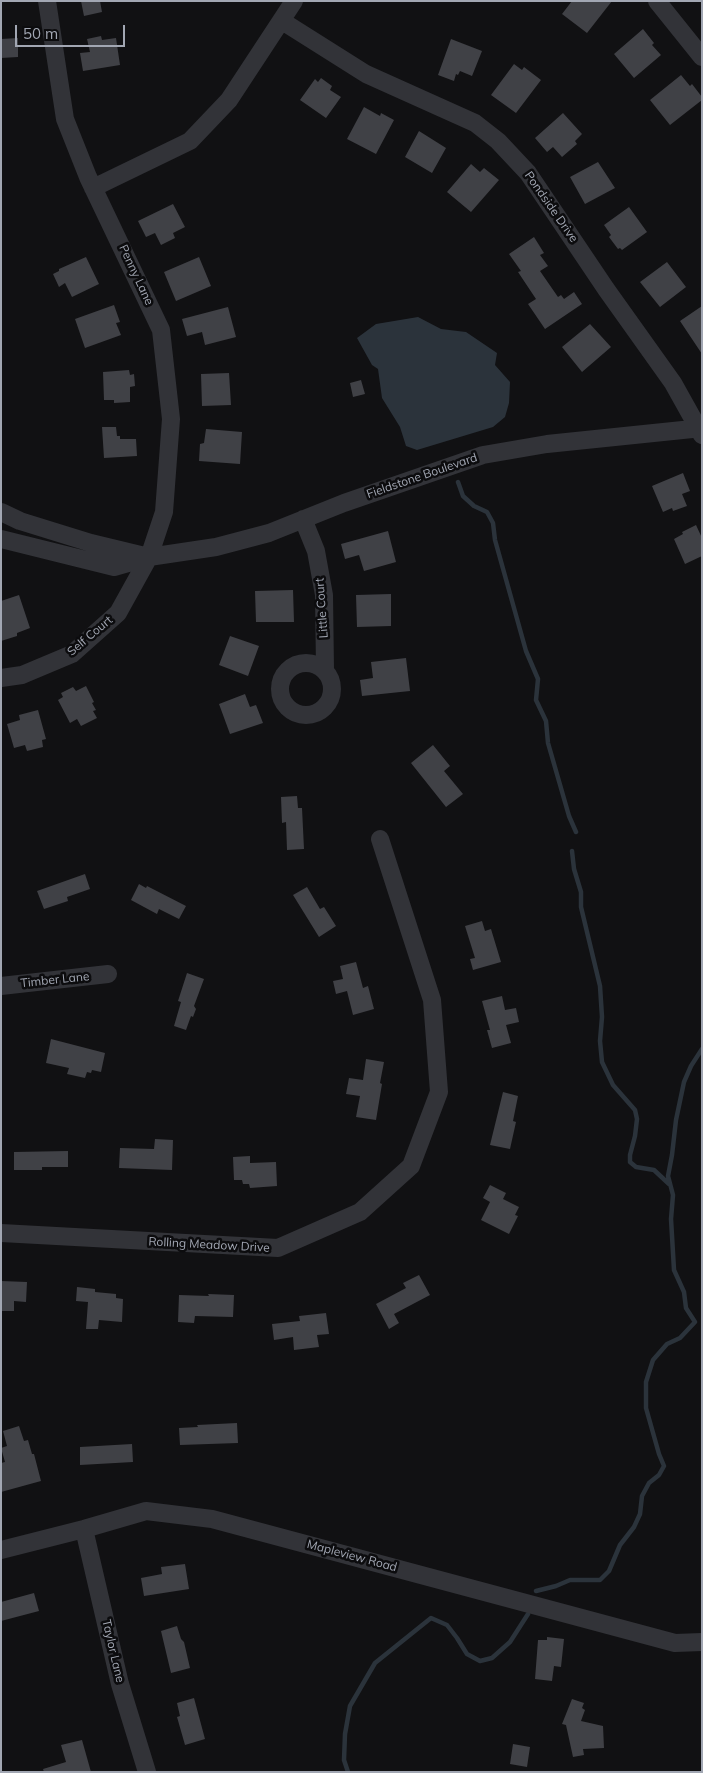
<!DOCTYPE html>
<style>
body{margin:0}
#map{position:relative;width:703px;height:1773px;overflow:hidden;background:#111113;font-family:Mulish,sans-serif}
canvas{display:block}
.frame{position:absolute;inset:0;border:2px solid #a2a7b3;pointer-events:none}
.scale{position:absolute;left:15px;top:25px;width:110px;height:22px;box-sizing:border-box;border:2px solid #a2a7b3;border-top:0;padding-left:6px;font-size:15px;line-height:18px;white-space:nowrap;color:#a2a7b3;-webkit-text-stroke:4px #0c0c0e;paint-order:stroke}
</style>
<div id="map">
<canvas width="703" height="1773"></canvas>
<div class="frame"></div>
<div class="scale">50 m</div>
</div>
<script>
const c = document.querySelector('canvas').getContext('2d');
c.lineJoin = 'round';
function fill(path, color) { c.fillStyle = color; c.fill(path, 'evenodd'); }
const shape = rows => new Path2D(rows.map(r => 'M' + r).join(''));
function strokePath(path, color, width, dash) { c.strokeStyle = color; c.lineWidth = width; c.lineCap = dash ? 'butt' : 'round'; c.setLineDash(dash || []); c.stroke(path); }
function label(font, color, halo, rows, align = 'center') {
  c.font = font + ' Mulish,sans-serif'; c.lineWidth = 5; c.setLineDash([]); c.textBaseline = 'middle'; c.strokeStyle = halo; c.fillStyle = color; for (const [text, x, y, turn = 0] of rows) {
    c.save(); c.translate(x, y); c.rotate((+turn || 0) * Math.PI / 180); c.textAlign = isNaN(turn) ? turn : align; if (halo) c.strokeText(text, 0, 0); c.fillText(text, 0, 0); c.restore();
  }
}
const water = shape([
 [418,317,441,329,466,332,497,353,495,365,510,382,509,403,505,417,493,427,417,450,406,446,400,427,382,398,378,369,372,365,357,338,376,324]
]);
const stream = shape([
 [458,482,463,496,474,506,487,512,493,523,495,540,526,651,538,679,536,700,546,721,548,743,569,816,576,832],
 [572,851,574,869,581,892,581,907,600,986,602,1017,600,1041,602,1062,613,1085,635,1110,637,1119,635,1136,630,1155,630,1162,636,1167,654,1170,669,1184],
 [536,1591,556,1586,570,1580,600,1580,609,1571,620,1545,634,1527,640,1514,642,1496,649,1483,659,1475,664,1466,659,1454,646,1408,646,1382,653,1360,667,1344,680,1338,695,1322,686,1308,684,1292,674,1270,671,1219,673,1195,668,1176,672,1155,676,1120,684,1082,691,1066,702,1049],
 [348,1772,344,1760,345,1734,350,1706,375,1663,431,1618,447,1625,457,1638,467,1654,480,1661,492,1658,510,1642,528,1614]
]);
const building = shape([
 [81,1,100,1,102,12,84,16],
 [572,1,612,1,587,33,562,14],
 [643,29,654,43,652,45,661,55,634,78,614,54],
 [101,36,102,40,116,38,120,65,83,71,80,53,90,52,87,39],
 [18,38,18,57,1,58,1,39],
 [451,39,482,51,472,76,460,71,458,75,456,74,454,81,438,75],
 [514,64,522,70,524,67,541,80,516,113,491,95],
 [681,75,690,86,692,84,702,97,702,100,670,125,650,100],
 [321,78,332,86,330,90,341,97,326,118,300,100,315,79,318,82],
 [364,107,380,116,381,113,394,120,376,154,347,139],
 [563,113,582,134,575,141,577,144,562,157,553,147,547,152,535,138],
 [419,131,446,148,432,173,405,157],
 [598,162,615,188,585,204,570,177],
 [471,164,480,172,484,168,499,180,471,212,447,192],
 [173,204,185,227,173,233,175,238,161,245,155,233,146,237,138,221],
 [629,207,647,232,622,250,620,248,618,249,609,237,611,235,604,225],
 [534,237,544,253,540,255,548,266,540,271,558,297,561,295,564,299,574,292,582,304,545,329,528,304,536,299,518,272,521,271,509,254],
 [86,257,99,284,72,297,65,283,59,287,53,274,59,271,59,269],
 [199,257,211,286,176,301,164,272],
 [667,262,686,287,660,307,640,282],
 [114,305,120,322,116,323,121,335,85,348,75,319],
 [702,306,702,354,680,321],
 [228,307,236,337,205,345,202,332,187,336,182,319],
 [590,324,611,347,582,372,562,347],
 [129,370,130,375,134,374,135,386,130,387,130,402,114,403,114,400,104,400,103,372],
 [229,373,231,405,202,406,201,374],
 [361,380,365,394,353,397,350,383],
 [102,427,116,427,117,436,120,436,120,439,136,439,137,456,104,458],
 [206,429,242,432,240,464,199,461,200,444,204,443],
 [683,473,690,491,682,494,687,506,673,511,672,508,663,512,652,486],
 [696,525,702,538,702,556,685,564,674,539,683,534,682,532],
 [388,531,396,562,364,571,359,555,345,559,341,544],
 [293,590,294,622,256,622,255,591],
 [391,594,391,626,357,627,356,595],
 [19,595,30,628,17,633,17,636,1,641,1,601],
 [230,636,259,646,248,676,219,665],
 [406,658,410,691,362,696,360,680,373,678,371,662],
 [86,686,94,702,92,703,96,710,93,711,97,718,81,726,77,719,70,723,58,700,63,697,61,693,73,687,76,691],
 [245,694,250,707,256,705,263,723,230,734,219,704],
 [38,710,46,739,42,740,43,747,27,751,25,745,14,748,7,724,20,720,19,715],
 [433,745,450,766,444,771,463,794,446,807,411,763],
 [297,796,298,808,302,808,304,849,287,850,286,822,282,823,281,797],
 [85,874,90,889,67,897,68,901,44,909,37,891],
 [139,884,146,888,147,886,186,906,179,919,159,909,157,914,131,900],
 [307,887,320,909,324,907,336,926,319,937,293,895],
 [482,921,485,931,491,929,501,962,473,970,470,959,475,958,465,926],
 [356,962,363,988,368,986,374,1009,353,1015,347,991,336,994,333,981,343,979,340,966],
 [187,973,204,979,194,1006,196,1009,193,1017,191,1016,186,1030,174,1026,181,1002,178,1001],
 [502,996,505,1010,516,1008,519,1022,506,1025,511,1043,492,1048,487,1030,490,1030,482,1001],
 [51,1039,105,1053,101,1072,92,1070,91,1073,87,1072,85,1078,67,1074,69,1068,46,1063],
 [366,1059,384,1062,380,1083,382,1084,376,1120,356,1117,360,1096,346,1094,349,1078,363,1080],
 [503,1092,518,1096,513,1121,516,1122,510,1149,490,1145],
 [155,1139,173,1140,172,1170,119,1168,120,1148,154,1149],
 [68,1151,68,1167,42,1167,42,1170,14,1170,14,1152],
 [250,1156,250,1163,276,1162,277,1186,250,1188,249,1184,243,1184,242,1180,234,1180,233,1157],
 [490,1185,506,1193,503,1199,519,1207,515,1215,518,1216,509,1234,481,1220,490,1202,483,1198],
 [419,1275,430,1295,394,1314,399,1323,389,1329,376,1304,406,1288,403,1283],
 [1,1281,27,1282,26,1302,14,1301,14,1311,1,1311],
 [77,1287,95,1289,95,1292,116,1294,116,1298,123,1299,122,1322,99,1320,98,1329,86,1329,88,1302,76,1301],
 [208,1294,234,1295,233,1317,195,1316,194,1323,178,1322,179,1295,209,1296],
 [326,1313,329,1334,317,1335,319,1347,294,1350,293,1337,274,1340,272,1324,300,1321,299,1316],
 [237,1423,238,1443,180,1445,179,1428,198,1427,197,1425],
 [19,1426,24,1441,28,1440,32,1454,34,1454,41,1481,1,1492,1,1463,5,1462,1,1448,7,1446,3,1431],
 [132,1444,133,1462,80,1465,80,1447],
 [185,1564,189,1589,144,1596,141,1578,162,1574,161,1567],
 [34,1593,39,1611,1,1621,1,1602],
 [177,1626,181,1639,184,1642,190,1668,171,1673,161,1631],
 [547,1637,564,1639,561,1667,554,1666,552,1681,535,1679,538,1640,547,1640],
 [194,1698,205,1739,185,1745,177,1717,180,1716,177,1703],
 [572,1699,584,1703,582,1708,585,1710,581,1721,603,1726,604,1748,583,1749,584,1755,573,1757,566,1725,562,1724],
 [82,1740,91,1772,44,1772,43,1769,66,1762,61,1745],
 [513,1744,530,1747,527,1767,510,1764]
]);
const street = shape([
 [657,1,702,57],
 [282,21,366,74,475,123,498,141,528,173,606,289,673,383,702,435],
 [93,188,190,141,229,100,294,1],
 [1,512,20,521,91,543,149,557],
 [303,519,316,551,324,595,325,669],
 [1,539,114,567,149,557,216,547,269,533,344,503,483,455,547,444,702,428],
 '280 689a26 26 0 1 1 52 0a26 26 0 1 1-52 0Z',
 [1,678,22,675,72,654,118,613,149,557,164,512,171,419,161,330,88,177,65,119,47,1],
 [1,986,108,974],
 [1,1233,278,1248,360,1212,411,1166,439,1092,432,1000,380,839],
 [84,1529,120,1684,147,1772],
 [1,1550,84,1529,146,1511,212,1519,675,1643,702,1642]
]);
const streetNames = [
 ["Pondside Drive",551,207,55],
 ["Penny Lane",136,275,65],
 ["Fieldstone Boulevard",422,476,-19],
 ["Little Court",322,608,-94],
 ["Self Court",90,636,-40],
 ["Timber Lane",55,980,-6],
 ["Rolling Meadow Drive",209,1245,3],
 ["Mapleview Road",352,1556,15],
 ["Taylor Lane",113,1651,77]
];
fill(water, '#2b333b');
strokePath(stream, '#2b333b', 4.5);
fill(building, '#404146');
strokePath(street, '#323338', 18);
label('12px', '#a2a7b3', '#0c0c0e', streetNames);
</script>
